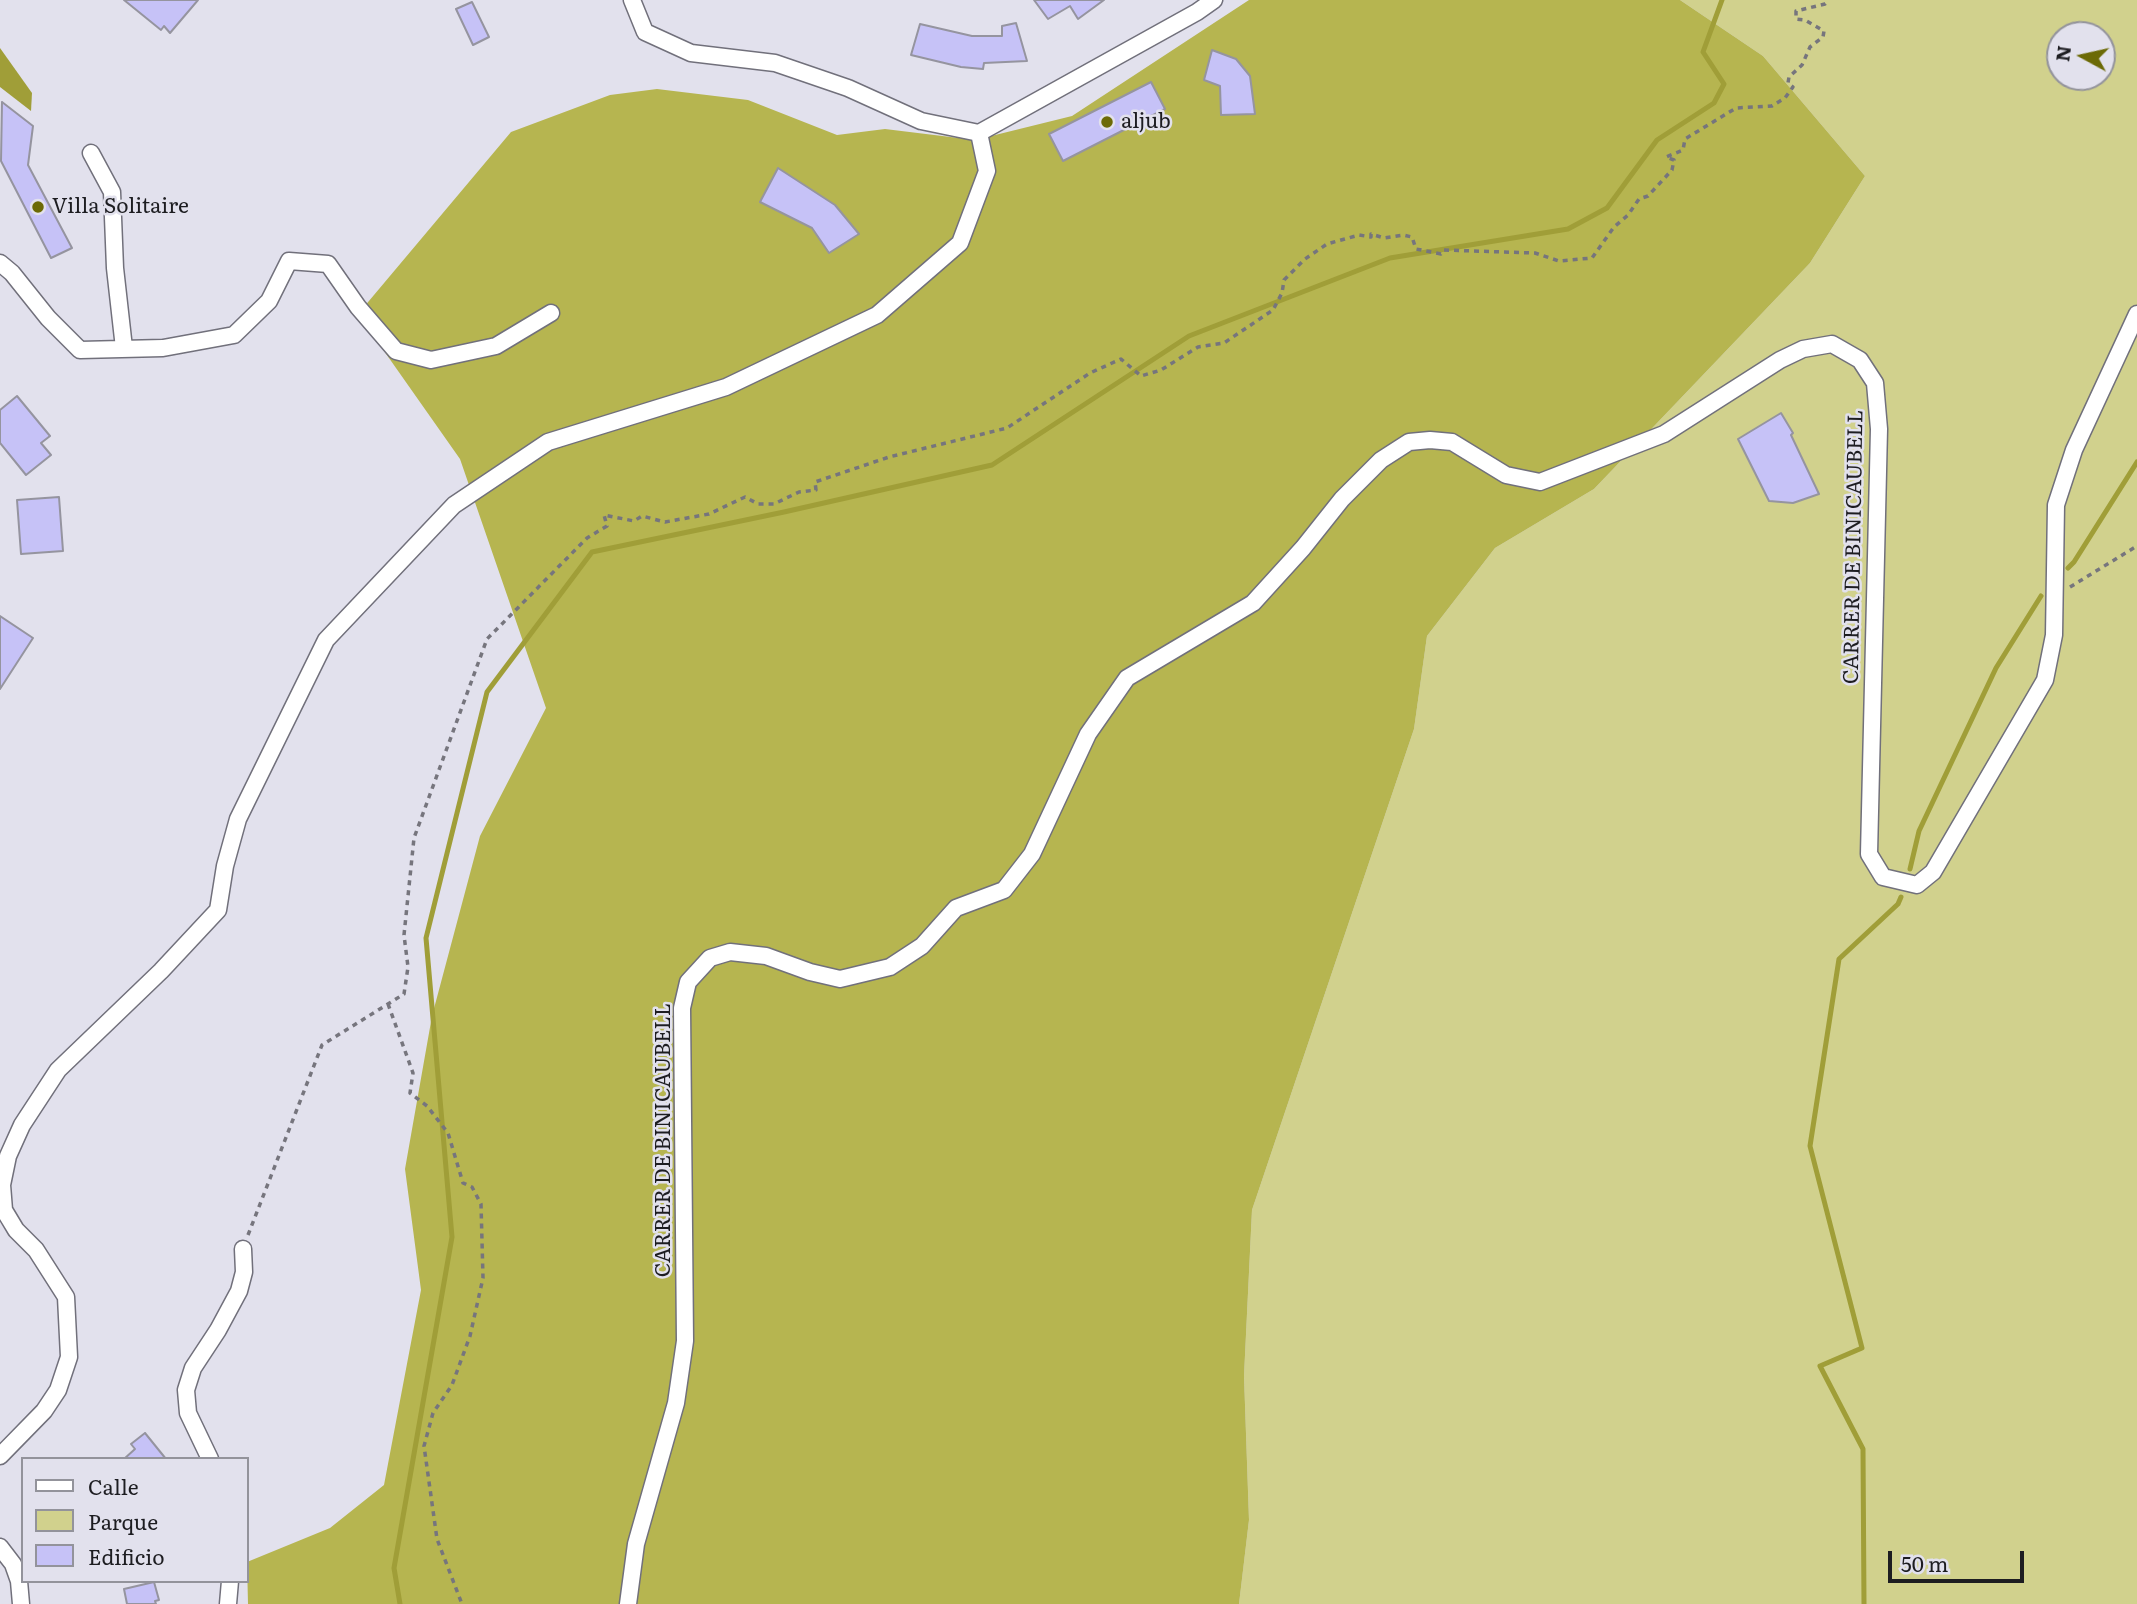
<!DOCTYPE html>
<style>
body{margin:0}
#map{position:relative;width:2137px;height:1604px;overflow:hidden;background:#e2e1ed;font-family:Literata,serif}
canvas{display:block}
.legend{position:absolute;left:21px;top:1457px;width:228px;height:126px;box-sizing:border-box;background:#e2e1ed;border:2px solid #93939b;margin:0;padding:9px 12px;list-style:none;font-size:21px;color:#1d1d21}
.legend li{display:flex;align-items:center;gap:14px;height:35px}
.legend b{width:35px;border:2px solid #93939b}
.north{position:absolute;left:2046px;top:21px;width:70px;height:70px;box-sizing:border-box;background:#e2e1ed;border:2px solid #93939b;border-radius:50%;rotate:278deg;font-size:19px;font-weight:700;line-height:28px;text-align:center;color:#1d1d21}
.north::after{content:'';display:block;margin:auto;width:24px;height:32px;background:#6c6a06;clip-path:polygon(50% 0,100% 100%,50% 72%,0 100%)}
.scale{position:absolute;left:1888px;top:1551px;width:136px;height:32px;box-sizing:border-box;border:4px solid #1d1d21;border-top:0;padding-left:9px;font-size:21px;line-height:24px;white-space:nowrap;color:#1d1d21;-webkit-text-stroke:5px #e2e1ed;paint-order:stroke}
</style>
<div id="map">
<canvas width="2137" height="1604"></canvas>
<ul class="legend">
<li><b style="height:9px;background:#fff"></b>Calle</li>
<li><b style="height:19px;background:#d1d18d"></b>Parque</li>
<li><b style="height:19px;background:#c6c2f7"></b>Edificio</li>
</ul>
<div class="north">N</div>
<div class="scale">50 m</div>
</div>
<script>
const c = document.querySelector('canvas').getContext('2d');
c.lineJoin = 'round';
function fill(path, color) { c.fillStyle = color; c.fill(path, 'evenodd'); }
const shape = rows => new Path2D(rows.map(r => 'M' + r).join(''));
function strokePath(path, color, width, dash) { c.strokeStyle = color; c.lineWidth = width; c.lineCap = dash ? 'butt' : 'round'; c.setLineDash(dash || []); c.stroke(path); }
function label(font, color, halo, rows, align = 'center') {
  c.font = font + ' Literata,serif'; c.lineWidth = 5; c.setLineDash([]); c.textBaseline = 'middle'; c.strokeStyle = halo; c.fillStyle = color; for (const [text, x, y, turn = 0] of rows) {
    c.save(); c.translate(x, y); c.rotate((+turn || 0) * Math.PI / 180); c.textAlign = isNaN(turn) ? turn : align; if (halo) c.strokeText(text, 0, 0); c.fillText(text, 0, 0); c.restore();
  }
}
const green = shape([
 [1680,0,2137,0,2137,1604,1239,1604,1249,1520,1244,1376,1252,1210,1414,729,1427,636,1495,548,1594,489,1810,263,1865,176,1763,56],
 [2060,35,2102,35,2102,77,2060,77]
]);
const forest = shape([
 [1249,0,1680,0,1763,56,1865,176,1810,263,1594,489,1495,548,1427,636,1414,729,1252,1210,1244,1376,1249,1520,1239,1604,248,1604,247,1562,330,1528,384,1485,421,1290,405,1169,432,1016,480,836,546,708,460,459,358,314,511,132,610,95,657,89,748,100,837,135,885,129,975,140,1072,116]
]);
const water = shape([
 [0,48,32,93,31,111,0,87]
]);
const stream = shape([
 [2068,568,2074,562,2137,462],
 [1910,869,1919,831,1996,668,2041,596],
 [400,1604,394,1568,452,1237,426,938,487,692,592,552,784,512,992,465,1189,336,1390,258,1568,229,1607,208,1657,140,1714,103,1724,84,1703,52,1722,0],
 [1864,1604,1863,1449,1820,1366,1862,1348,1810,1146,1839,959,1898,904,1901,897]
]);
const building = shape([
 [124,0,198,0,170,33,164,26,161,30,124,0],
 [1034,0,1104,0,1078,19,1070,6,1048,19,1034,0],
 [472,2,489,37,473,45,456,9,472,2],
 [1016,23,1027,61,984,63,983,69,961,67,911,55,920,24,972,36,1002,36,1002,26,1016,23],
 [1212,50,1236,59,1250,76,1255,114,1221,115,1220,86,1204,80,1212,50],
 [1151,82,1165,109,1063,161,1049,134,1151,82],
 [2,102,33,126,28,165,72,248,51,258,1,161,2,102],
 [778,168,835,205,859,234,829,253,812,228,760,202,778,168],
 [17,396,50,436,41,443,51,455,26,475,0,443,0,410,17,396],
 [1781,413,1793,433,1791,435,1819,494,1793,503,1769,501,1738,439,1781,413],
 [59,497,63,551,21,554,17,500,59,497],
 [0,616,33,638,0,689,0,616],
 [145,1433,166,1459,124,1459,135,1449,131,1444,145,1433],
 [154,1582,159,1600,155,1601,156,1604,127,1604,124,1589,154,1582]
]);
const path = shape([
 [2070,587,2137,546],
 [388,1004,413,1073,410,1093,427,1106,448,1133,463,1183,472,1187,481,1204,483,1278,470,1336,452,1385,433,1413,424,1446,437,1539,462,1604],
 [248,1235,322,1045,404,994,408,967,404,935,414,838,487,639,587,538,607,526,604,515,634,521,642,516,665,522,709,514,745,497,758,504,774,504,799,492,816,490,815,482,889,457,1007,428,1090,373,1121,359,1141,376,1161,370,1198,347,1224,343,1273,310,1282,293,1284,280,1305,259,1327,244,1359,235,1371,237,1371,234,1384,238,1403,235,1412,237,1416,249,1441,254,1444,250,1535,253,1559,261,1592,258,1614,227,1628,215,1639,199,1648,196,1672,170,1674,160,1666,157,1683,150,1685,139,1736,108,1772,106,1785,98,1793,87,1788,83,1789,77,1802,65,1810,47,1823,37,1824,31,1805,20,1796,19,1796,11,1825,4,1829,0]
]);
const street = shape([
 [632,0,645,32,691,53,775,63,848,88,921,121,979,133,1197,12,1214,0],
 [91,153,112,192,115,268,124,348],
 [0,263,12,273,48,318,80,350,163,348,234,335,269,301,289,261,328,264,358,307,396,351,431,360,496,346,551,313],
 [0,1456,44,1411,58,1390,69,1357,66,1297,36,1250,16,1230,4,1210,2,1185,8,1156,22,1125,58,1070,161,971,218,910,225,866,238,819,326,640,454,505,548,442,726,387,877,315,960,243,987,171,979,133],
 [210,1459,188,1413,186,1390,193,1368,218,1330,239,1291,244,1272,243,1249],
 [0,1547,13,1564,19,1581,21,1604],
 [228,1604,230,1581],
 [628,1604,636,1544,676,1403,685,1341,682,1008,688,982,710,958,730,952,766,956,810,972,840,979,890,967,922,946,956,908,1004,890,1032,854,1088,734,1127,678,1253,603,1303,548,1342,499,1381,460,1409,442,1430,440,1452,442,1506,475,1540,482,1664,434,1780,360,1803,349,1832,344,1860,360,1875,383,1879,429,1869,854,1883,877,1917,885,1933,872,2045,680,2054,635,2056,505,2074,450,2137,314]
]);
const markers = [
 [1107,122,7,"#6c6a06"],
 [38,207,7,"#6c6a06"]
];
const poiNames = [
 ["aljub",1121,122],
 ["Villa Solitaire",52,207]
];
const streetNames = [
 ["CARRER DE BINICAUBELL",1854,547,-89],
 ["CARRER DE BINICAUBELL",664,1140,-90]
];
fill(green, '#d1d18d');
fill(forest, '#b6b550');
fill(water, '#a09e38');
strokePath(stream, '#a09e38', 5);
fill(building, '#c6c2f7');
strokePath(building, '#95949f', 2);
strokePath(street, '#71707b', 19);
strokePath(path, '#76757d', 3.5, [5, 5]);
strokePath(street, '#fff', 16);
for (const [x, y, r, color] of markers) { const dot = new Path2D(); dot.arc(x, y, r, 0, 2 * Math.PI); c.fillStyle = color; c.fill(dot); strokePath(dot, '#e2e1ed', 2.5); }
label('21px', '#1d1d21', '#e2e1ed', poiNames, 'left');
label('21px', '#1d1d21', '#e2e1ed', streetNames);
</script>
